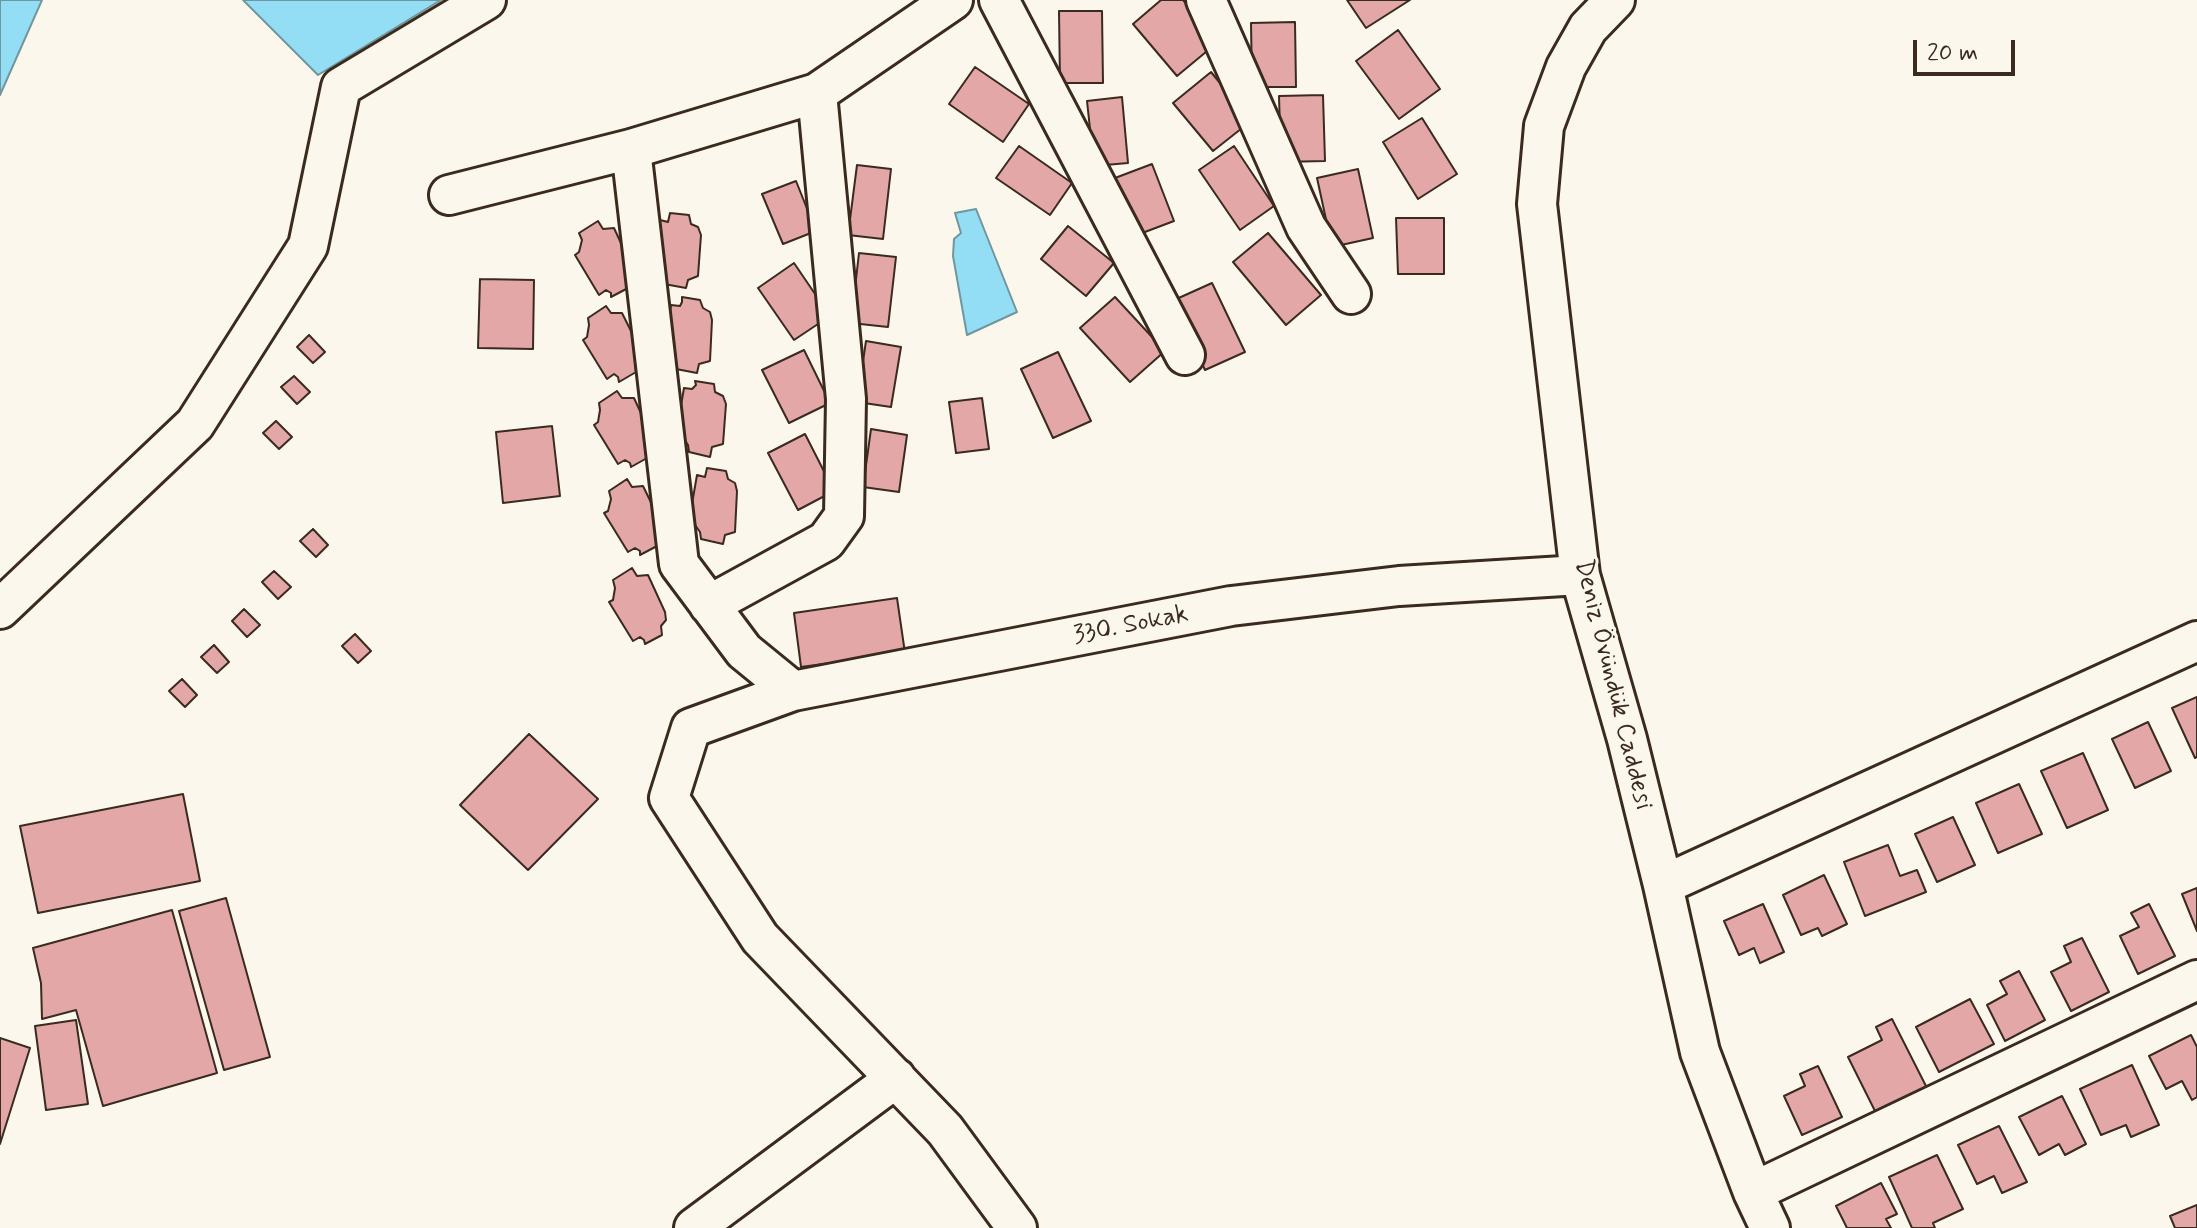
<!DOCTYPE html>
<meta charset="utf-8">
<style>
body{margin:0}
#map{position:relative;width:2197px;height:1228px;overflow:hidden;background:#fbf7ec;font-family:Mynerve,sans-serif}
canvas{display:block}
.scale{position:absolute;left:1913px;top:40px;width:102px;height:36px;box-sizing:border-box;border:4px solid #3b2a1e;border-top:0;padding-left:10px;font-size:24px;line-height:28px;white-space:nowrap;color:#3b2a1e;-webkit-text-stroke:6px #fbf7ec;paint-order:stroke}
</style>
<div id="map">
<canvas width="2197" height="1228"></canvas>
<div class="scale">20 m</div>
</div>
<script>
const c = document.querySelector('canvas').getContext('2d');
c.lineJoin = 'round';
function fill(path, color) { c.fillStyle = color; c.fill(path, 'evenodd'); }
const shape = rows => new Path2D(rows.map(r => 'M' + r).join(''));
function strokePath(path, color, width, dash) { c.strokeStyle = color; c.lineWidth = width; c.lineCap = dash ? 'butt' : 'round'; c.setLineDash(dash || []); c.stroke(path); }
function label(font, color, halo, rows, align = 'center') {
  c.font = font + ' Mynerve,sans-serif'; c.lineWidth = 6; c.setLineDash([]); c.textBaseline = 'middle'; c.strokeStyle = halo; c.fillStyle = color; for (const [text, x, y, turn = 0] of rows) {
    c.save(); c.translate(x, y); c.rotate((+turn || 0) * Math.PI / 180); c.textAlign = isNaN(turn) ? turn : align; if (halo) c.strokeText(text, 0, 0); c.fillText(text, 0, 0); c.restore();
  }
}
const water = shape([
 [0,0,42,0,0,95,0,0],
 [243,0,441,0,318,75,243,0],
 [976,209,1017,312,967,335,953,256,954,239,961,233,955,213,976,209]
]);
const building = shape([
 [1161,0,1183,0,1218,42,1177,76,1133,24,1161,0],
 [1347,0,1410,0,1366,28,1347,0],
 [1059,11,1102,11,1103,83,1060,83,1059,11],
 [1295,22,1296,87,1252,87,1251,23,1295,22],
 [1398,30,1440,89,1399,119,1356,61,1398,30],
 [975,67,1029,104,1003,142,949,104,975,67],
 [1211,72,1251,121,1213,151,1173,103,1211,72],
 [1323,95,1325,161,1281,162,1279,96,1323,95],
 [1122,97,1128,163,1094,166,1087,101,1122,97],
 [1422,118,1457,174,1418,199,1383,142,1422,118],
 [1019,146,1072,183,1050,215,996,178,1019,146],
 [1234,146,1274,206,1240,230,1199,170,1234,146],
 [1152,164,1174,221,1137,235,1115,178,1152,164],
 [857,165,891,169,883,239,848,235,857,165],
 [1358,169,1373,238,1332,247,1317,178,1358,169],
 [796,181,816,231,783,244,762,194,796,181],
 [670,213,689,215,691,224,698,227,701,235,698,276,688,280,686,288,664,284,652,266,660,220,668,222,670,213],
 [1396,218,1444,218,1444,274,1398,274,1396,218],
 [598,221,603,229,614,228,631,265,632,273,627,279,628,288,611,297,611,293,606,290,599,295,575,255,579,252,582,240,579,233,598,221],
 [1068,226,1114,263,1086,296,1041,259,1068,226],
 [1268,233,1321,295,1286,325,1233,262,1268,233],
 [859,253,896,257,888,327,851,323,859,253],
 [794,263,830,316,794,340,758,288,794,263],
 [480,279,534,280,533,349,478,348,480,279],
 [1212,283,1245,352,1205,370,1172,301,1212,283],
 [682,297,700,300,703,308,710,312,712,320,710,361,699,364,697,373,676,369,675,361,669,351,663,350,671,305,680,306,682,302,682,297],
 [1115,297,1165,351,1130,382,1080,328,1115,297],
 [606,306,611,313,622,313,640,349,640,358,635,364,636,372,619,382,618,377,614,374,607,379,583,340,587,337,589,325,588,318,606,306],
 [309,335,325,352,313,363,297,347,309,335],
 [866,341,901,347,891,407,857,402,866,341],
 [804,350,830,403,789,423,762,370,804,350],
 [1058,352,1091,421,1053,438,1021,369,1058,352],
 [294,376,310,392,297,404,281,387,294,376],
 [695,381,714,384,715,392,723,396,726,404,723,444,712,447,710,457,689,452,688,445,681,434,676,434,684,388,692,389,696,385,695,381],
 [617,391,622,398,634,398,651,435,651,443,646,449,647,458,631,467,630,463,625,460,618,464,594,425,598,422,600,410,599,403,617,391],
 [982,398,989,449,956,453,949,402,982,398],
 [276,421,292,437,279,449,263,433,276,421],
 [552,426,560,496,503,503,496,432,552,426],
 [871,429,907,435,899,492,863,487,871,429],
 [805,434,834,491,798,510,768,453,805,434],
 [707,468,726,471,728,479,735,483,737,491,735,532,725,535,723,544,701,539,700,532,693,522,689,521,697,475,705,477,707,468],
 [627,479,632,487,643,486,661,523,662,532,656,537,657,546,640,555,640,551,635,548,628,552,604,513,608,511,611,499,609,491,627,479],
 [313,529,328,545,316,557,300,541,313,529],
 [632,568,637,576,648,575,665,612,666,620,661,626,662,635,645,644,644,640,640,637,633,641,609,602,613,600,615,588,613,580,632,568],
 [274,571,291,587,278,599,262,582,274,571],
 [897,598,905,653,801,667,794,613,897,598],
 [244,609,260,625,247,637,232,621,244,609],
 [355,634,371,651,358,663,342,646,355,634],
 [214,645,229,662,217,673,201,657,214,645],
 [182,679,197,695,185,707,169,691,182,679],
 [2197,697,2197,757,2195,758,2172,708,2197,697],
 [2148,722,2171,771,2135,788,2112,739,2148,722],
 [529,734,598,799,528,870,460,805,529,734],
 [2083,753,2108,810,2067,828,2041,771,2083,753],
 [2019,784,2042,834,1998,853,1976,803,2019,784],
 [183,794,200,881,38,913,20,826,183,794],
 [1953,817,1975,865,1937,882,1915,834,1953,817],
 [1888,845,1900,876,1917,870,1926,892,1865,916,1844,862,1888,845],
 [1824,875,1847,924,1822,936,1818,928,1801,935,1783,895,1824,875],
 [2197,888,2197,931,2182,894,2197,888],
 [226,898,270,1057,224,1070,179,911,226,898],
 [1763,904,1784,952,1760,963,1754,948,1739,955,1724,921,1763,904],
 [2149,904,2175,956,2138,974,2120,936,2139,927,2131,913,2149,904],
 [172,910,217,1073,103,1106,76,1010,42,1019,41,983,33,948,172,910],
 [2082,938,2109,992,2071,1011,2051,972,2071,962,2064,946,2082,938],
 [2019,971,2045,1020,2005,1041,1987,1005,2007,994,2000,981,2019,971],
 [1970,999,1994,1044,1939,1072,1916,1027,1970,999],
 [1892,1019,1928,1090,1877,1115,1848,1057,1882,1040,1876,1027,1892,1019],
 [76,1020,88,1104,46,1110,35,1026,76,1020],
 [2191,1035,2197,1047,2197,1097,2192,1100,2182,1081,2166,1089,2149,1056,2191,1035],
 [0,1038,30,1048,0,1144,0,1038],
 [2132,1065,2159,1125,2131,1137,2126,1125,2101,1135,2080,1089,2132,1065],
 [1818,1066,1842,1117,1802,1135,1784,1096,1805,1086,1800,1074,1818,1066],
 [2062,1096,2086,1144,2065,1155,2059,1144,2039,1155,2019,1117,2062,1096],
 [1999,1126,2027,1182,2002,1193,1994,1176,1977,1184,1958,1145,1999,1126],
 [1937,1155,1963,1209,1933,1223,1935,1228,1912,1228,1889,1177,1937,1155],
 [1881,1183,1897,1214,1886,1219,1891,1228,1847,1228,1836,1206,1881,1183],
 [2197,1205,2197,1228,2175,1228,2170,1216,2197,1205]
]);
const minor = shape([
 [999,0,1185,355],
 [1206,0,1306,227,1351,294],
 [1615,0,1588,28,1566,67,1544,126,1537,204,1580,575,1627,739,1663,885,1700,1052,1753,1192,1770,1228],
 [631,149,679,564,744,651,793,691],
 [449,195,631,149,817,93,953,0],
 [709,605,826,541,844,516,846,399,817,93],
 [0,609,195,424,308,246,341,87,486,0],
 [1663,885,2197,641],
 [1753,1192,2197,980],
 [694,1228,896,1078],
 [1017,1228,945,1130,760,938,669,798,691,728,793,691,1231,606,1399,586,1580,575]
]);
const streetNames = [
 ["330. Sokak",1131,626,-11],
 ["Deniz Övündük Caddesi",1612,685,76]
];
fill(water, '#93def4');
strokePath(water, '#70969e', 2);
fill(building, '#e2a7a6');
strokePath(building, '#3b2a1e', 2);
strokePath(minor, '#3b2a1e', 44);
strokePath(minor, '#fbf7ec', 38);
label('26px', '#3b2a1e', '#fbf7ec', streetNames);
</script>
